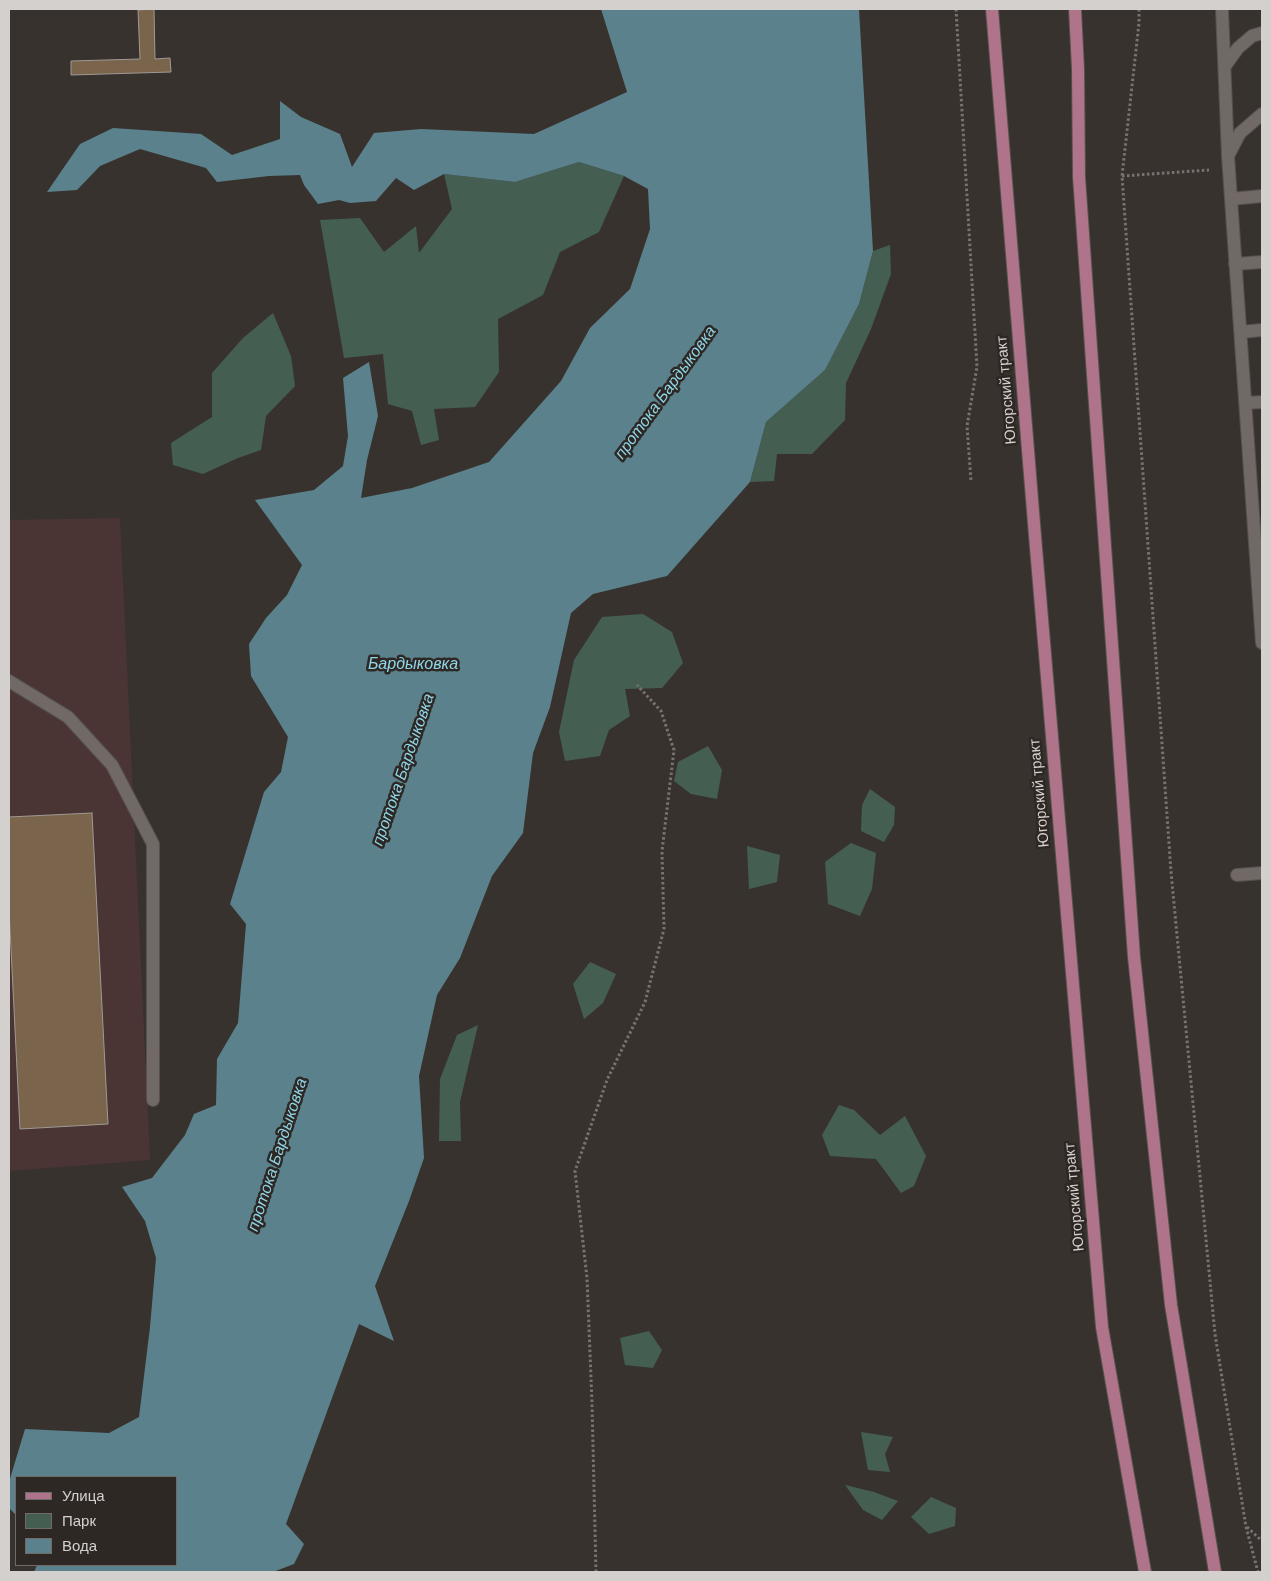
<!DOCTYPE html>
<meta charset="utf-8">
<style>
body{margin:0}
#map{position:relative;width:1271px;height:1581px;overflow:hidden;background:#38322f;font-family:"DM Sans",sans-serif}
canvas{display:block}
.frame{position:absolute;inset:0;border:10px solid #d4d0ce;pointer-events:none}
.legend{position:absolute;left:15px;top:1476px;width:162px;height:90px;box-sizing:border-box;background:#2e2825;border:1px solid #706b69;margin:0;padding:6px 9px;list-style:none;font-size:15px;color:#d4d0ce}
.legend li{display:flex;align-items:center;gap:10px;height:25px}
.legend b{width:25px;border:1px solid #706b69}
</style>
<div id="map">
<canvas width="1271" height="1581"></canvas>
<div class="frame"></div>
<ul class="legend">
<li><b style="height:6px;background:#b0748a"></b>Улица</li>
<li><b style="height:14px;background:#445f52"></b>Парк</li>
<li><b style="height:14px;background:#5b828c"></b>Вода</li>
</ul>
</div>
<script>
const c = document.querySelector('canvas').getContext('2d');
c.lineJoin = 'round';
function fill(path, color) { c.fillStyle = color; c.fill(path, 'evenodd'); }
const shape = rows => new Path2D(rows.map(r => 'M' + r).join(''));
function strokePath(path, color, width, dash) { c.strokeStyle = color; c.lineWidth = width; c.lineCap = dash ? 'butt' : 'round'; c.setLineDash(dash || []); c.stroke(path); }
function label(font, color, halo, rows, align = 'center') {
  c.font = font + ' "DM Sans",sans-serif'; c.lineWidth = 5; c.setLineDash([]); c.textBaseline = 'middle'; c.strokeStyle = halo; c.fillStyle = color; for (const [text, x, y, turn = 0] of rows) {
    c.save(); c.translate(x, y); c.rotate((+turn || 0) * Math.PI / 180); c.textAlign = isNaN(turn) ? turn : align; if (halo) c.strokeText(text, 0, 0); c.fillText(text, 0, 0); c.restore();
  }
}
const industrial = shape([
 [120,518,150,1160,9,1171,9,520]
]);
const green = shape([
 [579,162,624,176,599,232,560,252,543,295,498,319,499,372,475,407,434,409,439,440,421,445,412,411,388,404,383,354,344,358,320,220,360,218,384,252,416,226,419,253,452,209,444,174,515,182],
 [890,245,891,274,871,329,846,383,845,420,812,454,777,454,774,481,750,482,766,422,825,370,859,304,873,251],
 [273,313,291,356,295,386,266,416,261,450,238,458,203,474,173,465,171,443,212,417,212,373,243,338],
 [643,614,672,632,683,663,662,688,625,689,630,716,609,730,600,756,565,761,559,732,574,660,602,617],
 [708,746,722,770,717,799,691,794,674,781,678,762],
 [870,789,895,807,894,825,884,842,861,831,862,805],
 [851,843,876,853,872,889,860,916,828,904,825,862],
 [747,846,780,855,777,882,749,889],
 [590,962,616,974,603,1003,584,1019,573,984],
 [478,1025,460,1102,461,1141,439,1141,440,1079,457,1035],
 [839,1105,854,1110,880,1135,905,1116,926,1156,914,1186,901,1193,876,1159,830,1156,822,1135],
 [649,1331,662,1350,653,1368,625,1365,620,1338],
 [861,1432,893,1437,885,1454,890,1472,868,1470],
 [845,1485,874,1492,898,1501,882,1520,863,1510],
 [931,1497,956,1508,955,1526,929,1534,911,1517]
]);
const water = shape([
 [601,9,859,9,873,251,859,304,825,370,766,422,750,482,667,576,593,594,571,613,550,707,533,753,523,833,492,876,460,958,437,995,419,1076,424,1158,409,1201,375,1286,394,1341,359,1324,286,1524,304,1544,294,1564,273,1572,34,1572,37,1565,176,1565,176,1477,16,1477,16,1515,9,1508,9,1482,25,1429,109,1433,139,1417,150,1327,156,1258,145,1221,122,1187,152,1178,185,1135,194,1114,216,1105,217,1059,238,1023,246,924,230,904,264,792,281,772,288,737,251,676,249,644,266,618,287,595,302,565,255,500,314,490,343,466,348,436,343,378,369,362,378,416,367,460,361,498,412,488,489,462,561,381,590,328,630,289,650,229,648,189,624,176,579,162,515,182,444,174,414,190,396,178,376,201,350,203,339,200,318,204,304,185,300,175,269,176,217,182,206,168,140,149,100,166,77,190,47,192,80,144,113,128,201,134,232,155,280,139,280,101,301,117,340,134,352,167,374,133,421,129,534,134,627,92]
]);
const building = shape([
 [154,9,155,59,170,58,171,72,71,75,71,61,140,59,138,10,154,9],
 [92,813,108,1124,20,1129,9,909,9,817,92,813]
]);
const path = shape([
 [956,9,977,367,967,426,971,481],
 [1139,9,1139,23,1122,176,1171,872,1215,1334,1246,1527,1258,1572],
 [1122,176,1209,170],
 [1247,1527,1262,1541],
 [596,1572,592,1403,587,1278,575,1171,607,1080,645,1002,664,929,662,851,674,750,661,711,637,685]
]);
const lane = shape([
 [1222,9,1228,156,1262,643],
 [1225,66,1238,48,1252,36,1262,33],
 [1228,156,1240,133,1262,114],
 [1231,199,1262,196],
 [1235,264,1262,262],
 [1241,332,1262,330],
 [1246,403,1262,402],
 [9,681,68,717,112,765,153,844,153,1100],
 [1237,875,1262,873]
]);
const primary = shape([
 [992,9,1035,536,1102,1327,1145,1572],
 [1075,9,1078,69,1079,177,1134,957,1171,1305,1215,1572]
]);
const streetNames = [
 ["Югорский тракт",1007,390,-95],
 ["Югорский тракт",1040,793,-95],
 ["Югорский тракт",1075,1197,-95]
];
const waterNames = [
 ["протока Бардыковка",666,393,-54],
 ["Бардыковка",413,665],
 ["протока Бардыковка",404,770,-71],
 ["протока Бардыковка",278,1155,-72]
];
fill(industrial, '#4a3534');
fill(green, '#445f52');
fill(water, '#5b828c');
fill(building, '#7a644c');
strokePath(building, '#9f9a94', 1);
strokePath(lane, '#55514e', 14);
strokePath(primary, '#55514e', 14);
strokePath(path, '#787370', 3, [2.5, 2.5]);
strokePath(lane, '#706965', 12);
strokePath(primary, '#b0748a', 12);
label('15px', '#d4d0ce', '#2e2825', streetNames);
label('italic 16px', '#8ed5e8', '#2e2825', waterNames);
</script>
